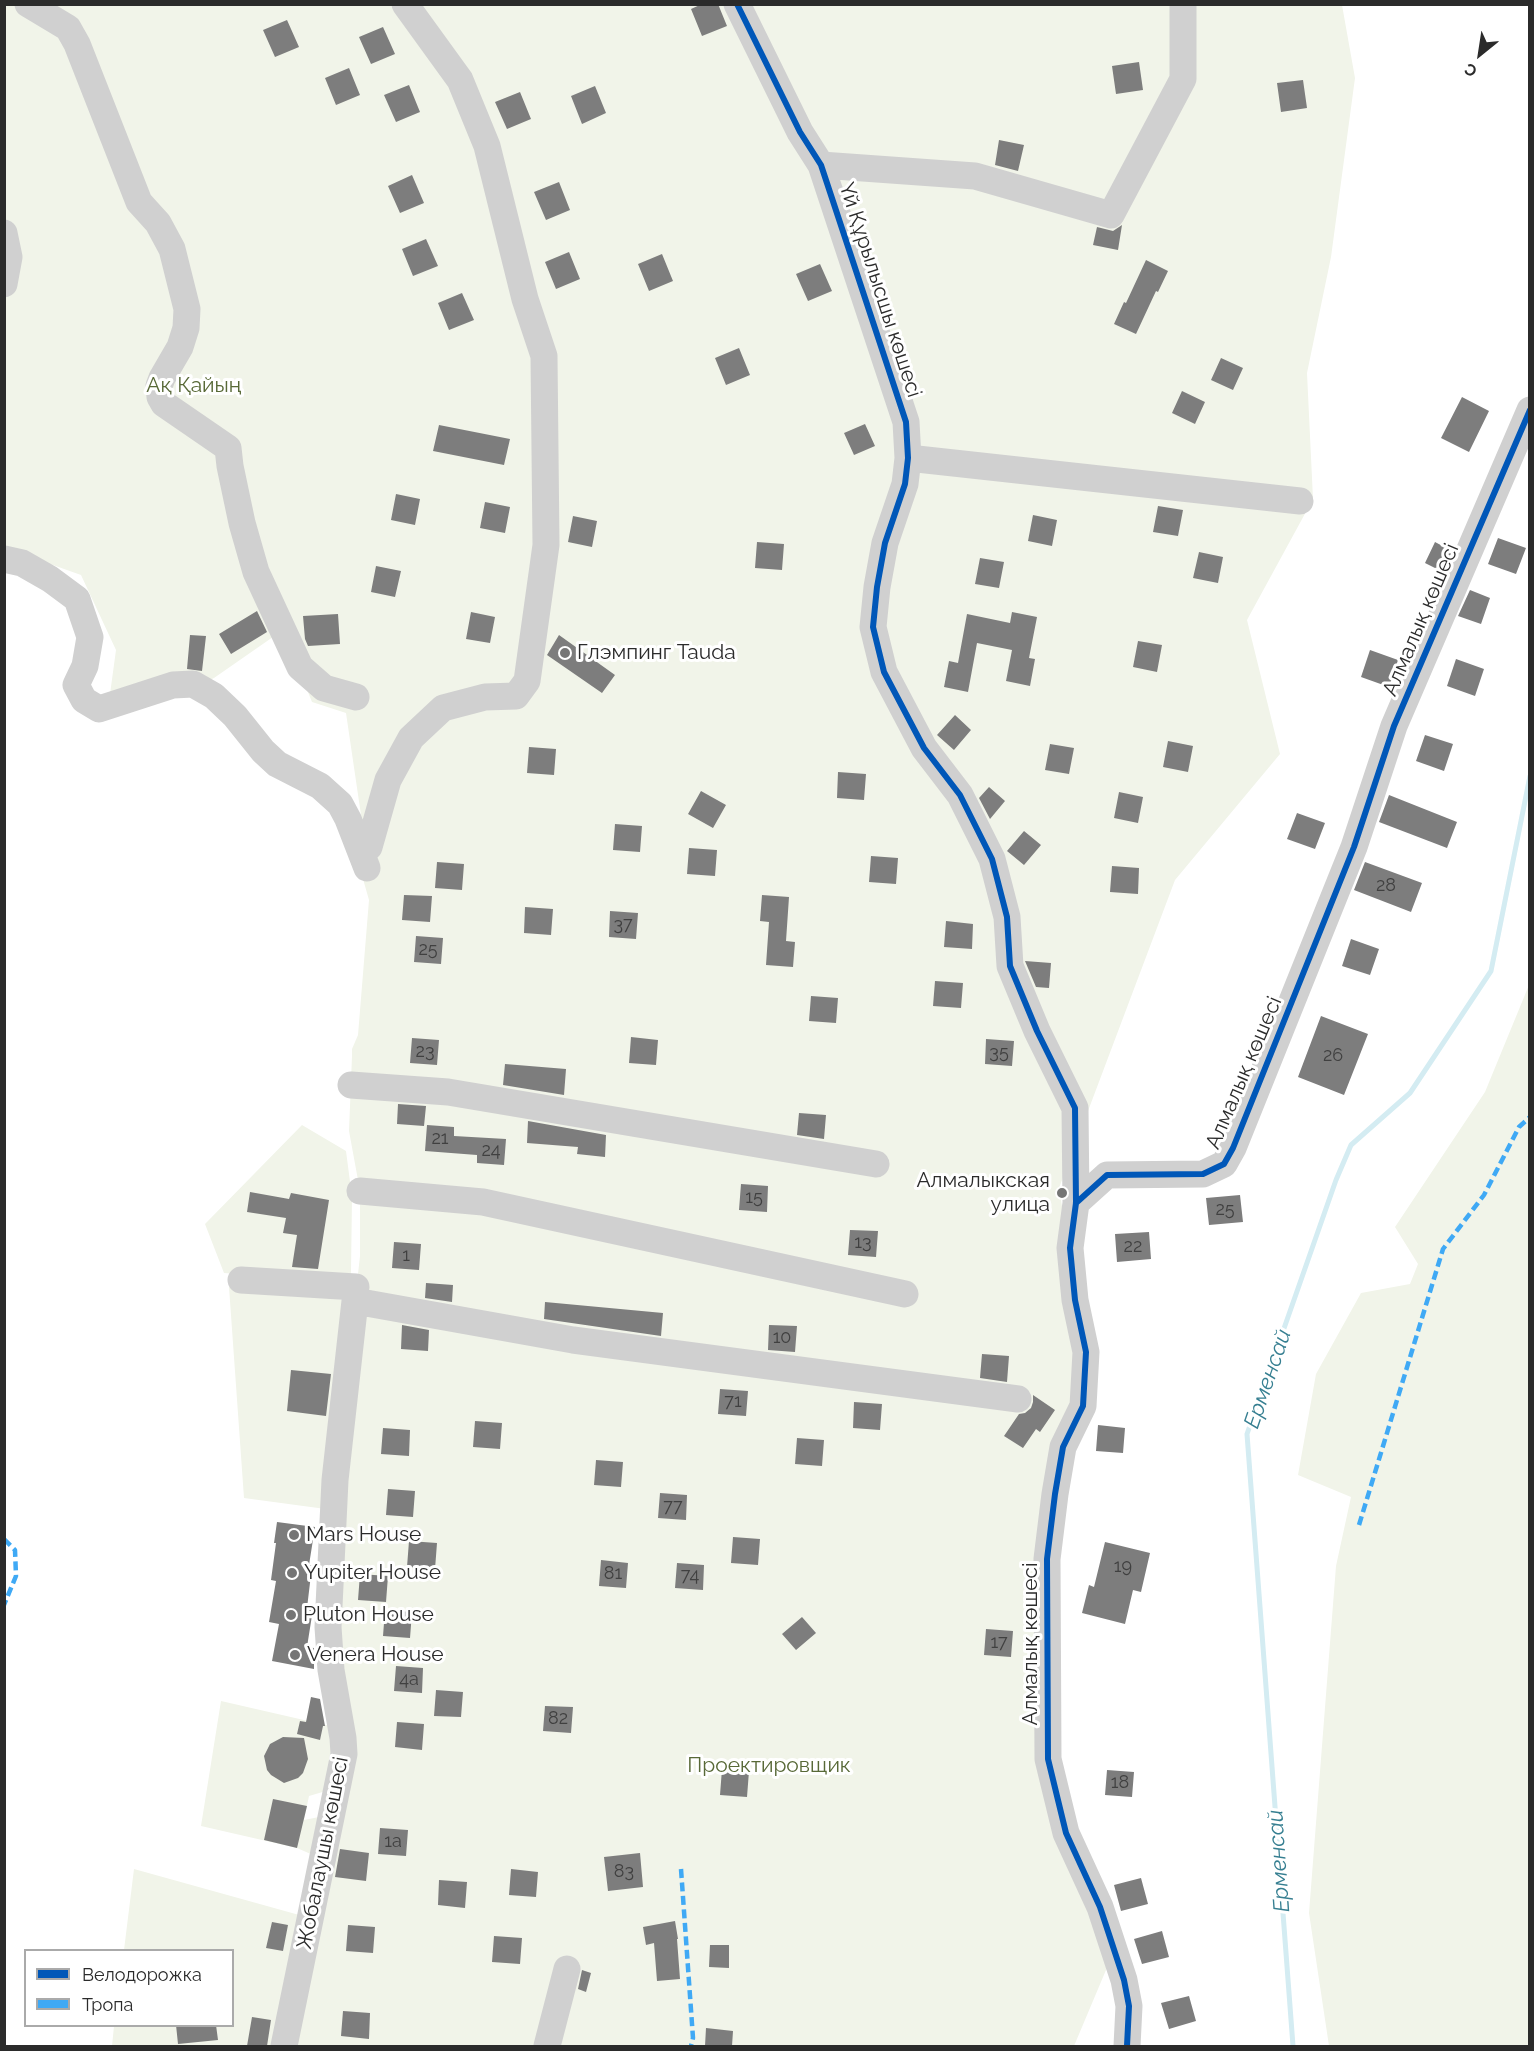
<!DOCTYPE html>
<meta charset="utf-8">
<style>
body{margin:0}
#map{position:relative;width:1534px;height:2051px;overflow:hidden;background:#fff;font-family:Raleway,sans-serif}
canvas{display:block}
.frame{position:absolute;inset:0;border:6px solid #2b2b2b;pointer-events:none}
.legend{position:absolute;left:24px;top:1949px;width:210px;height:78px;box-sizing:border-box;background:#fff;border:2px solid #aaa;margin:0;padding:8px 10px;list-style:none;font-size:18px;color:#2b2b2b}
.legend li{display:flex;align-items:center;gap:12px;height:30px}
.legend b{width:30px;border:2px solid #aaa}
.north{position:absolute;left:1450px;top:24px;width:60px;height:60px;-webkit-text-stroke:4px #fff;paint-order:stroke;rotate:210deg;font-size:16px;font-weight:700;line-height:24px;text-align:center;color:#2b2b2b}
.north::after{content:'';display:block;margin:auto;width:21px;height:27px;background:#2b2b2b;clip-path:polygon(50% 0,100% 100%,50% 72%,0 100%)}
</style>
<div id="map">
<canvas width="1534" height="2051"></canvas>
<div class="frame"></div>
<ul class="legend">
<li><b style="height:8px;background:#0057b8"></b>Велодорожка</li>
<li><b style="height:8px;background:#3fa9f5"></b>Тропа</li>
</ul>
<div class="north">С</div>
</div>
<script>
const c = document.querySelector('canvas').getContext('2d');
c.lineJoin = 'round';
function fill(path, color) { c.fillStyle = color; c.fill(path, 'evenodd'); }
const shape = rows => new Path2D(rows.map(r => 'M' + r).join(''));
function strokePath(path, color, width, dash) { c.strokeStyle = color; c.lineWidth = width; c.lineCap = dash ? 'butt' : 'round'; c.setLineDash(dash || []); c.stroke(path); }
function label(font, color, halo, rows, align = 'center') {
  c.font = font + ' Raleway,sans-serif'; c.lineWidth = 6; c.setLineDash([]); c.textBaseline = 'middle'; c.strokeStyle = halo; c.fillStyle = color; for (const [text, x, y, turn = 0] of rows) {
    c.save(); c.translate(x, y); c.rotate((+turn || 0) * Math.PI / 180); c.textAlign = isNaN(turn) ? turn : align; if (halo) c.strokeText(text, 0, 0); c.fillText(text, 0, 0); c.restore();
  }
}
const green = shape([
 [5,5,1342,5,1355,78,1331,257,1307,373,1313,499,1247,620,1280,754,1175,880,1059,1188,1086,1352,1063,1447,1048,1759,1114,1951,1074,2046,112,2046,114,2026,232,2026,232,1950,124,1950,134,1869,310,1918,326,1791,309,1796,304,1820,319,1817,313,1855,297,1848,201,1826,221,1701,330,1726,333,1510,244,1498,229,1287,355,1301,360,1256,360,1191,349,1131,352,1056,352,1049,358,1035,369,900,357,858,361,815,346,713,312,702,283,630,214,678,171,698,110,694,116,650,81,575,5,548],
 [1529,985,1529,2046,1329,2046,1309,1913,1336,1566,1351,1497,1298,1475,1316,1374,1361,1293,1410,1284,1418,1264,1395,1227,1485,1092],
 [302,1125,346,1151,352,1197,351,1272,348,1283,224,1273,205,1224]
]);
const stream = shape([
 [1293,2046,1247,1434,1336,1180,1351,1145,1410,1093,1491,971,1530,776]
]);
const building = shape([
 [702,4,718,4,727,26,702,36,691,9],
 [287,20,299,47,275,57,263,30],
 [383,27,395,54,371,64,359,37],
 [1139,62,1143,90,1116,94,1112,66],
 [349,68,360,95,336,105,325,78],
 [1303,80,1307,108,1281,112,1277,83],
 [409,85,420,112,396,122,384,95],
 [595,86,606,113,582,124,571,96],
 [520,92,531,119,507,129,495,102],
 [999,140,1024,145,1018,171,995,165],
 [412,175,424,203,400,213,388,186],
 [559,182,570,210,546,220,534,192],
 [1122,225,1118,250,1093,245,1097,227,1113,231],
 [426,239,438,266,413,276,402,249],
 [569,252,580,279,556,289,545,262],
 [662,254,673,281,649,291,638,264],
 [1146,260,1168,271,1158,292,1156,291,1136,334,1114,324,1124,302,1126,303],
 [820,264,832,291,808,301,796,274],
 [462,293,474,320,449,330,438,303],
 [739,348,750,375,726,385,715,358],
 [1221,358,1243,368,1233,390,1211,380],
 [1182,391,1205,402,1195,424,1172,413],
 [1462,397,1489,411,1469,452,1441,438],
 [865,424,875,446,854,455,844,433],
 [439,425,510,439,504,465,433,451],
 [396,494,420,499,415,525,391,520],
 [485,502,510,507,505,533,480,528],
 [1158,506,1183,510,1178,536,1153,532],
 [1033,515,1057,520,1052,546,1028,541],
 [573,516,597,521,592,547,568,542],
 [1498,538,1526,548,1516,574,1488,564],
 [757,542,784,544,782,570,755,568],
 [1435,542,1452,551,1443,572,1425,563],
 [1199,552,1223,557,1218,583,1193,578],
 [980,558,1004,562,999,588,975,584],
 [376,566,401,571,395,597,371,592],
 [1470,590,1490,598,1481,624,1458,616],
 [257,611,267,632,231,654,219,634],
 [471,612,495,617,490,643,466,639],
 [1012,612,1037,617,1029,658,1035,659,1030,686,1006,681,1012,650,977,643,968,692,944,687,949,661,958,663,967,614,1010,623],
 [338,614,340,644,308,646,305,639,303,616],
 [190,635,206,636,202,671,187,669],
 [559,635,615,675,602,693,547,655],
 [1138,641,1162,645,1157,672,1133,667],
 [1370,650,1398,660,1389,687,1361,677],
 [1456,659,1484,669,1475,696,1447,686],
 [955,715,971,730,954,750,937,735],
 [1425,735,1453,744,1444,771,1416,761],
 [1168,741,1193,746,1188,772,1163,767],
 [1050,744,1074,748,1069,774,1045,770],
 [529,747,556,749,554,775,527,773],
 [838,772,866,774,864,800,837,798],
 [989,787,1005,801,990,819,979,798],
 [701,791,726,805,713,828,688,814],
 [1119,792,1143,797,1138,823,1114,818],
 [1389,795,1457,822,1447,848,1379,822],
 [1297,813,1325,823,1315,849,1287,839],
 [615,824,642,826,640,852,613,850],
 [1024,831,1041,845,1024,865,1007,851],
 [689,848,717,850,715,876,687,874],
 [871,856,898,858,896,884,869,882],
 [437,862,464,864,462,890,435,888],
 [1365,862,1422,883,1411,912,1354,890],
 [1112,866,1139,868,1138,894,1110,892],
 [404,895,432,896,430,922,402,920],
 [762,895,789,897,786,941,795,942,793,967,766,965,769,922,760,921],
 [525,907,553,909,551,935,524,933],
 [610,911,638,913,636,939,609,937],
 [946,921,973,924,972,949,944,947],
 [416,936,443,938,441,964,414,962],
 [1351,939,1379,949,1370,975,1342,966],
 [1025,961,1051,963,1049,988,1036,987],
 [935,981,963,983,961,1008,933,1006],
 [811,996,838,998,836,1023,809,1021],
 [1321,1016,1368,1034,1344,1095,1298,1077],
 [631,1037,658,1040,656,1065,629,1063],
 [412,1038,439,1040,437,1065,410,1063],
 [986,1039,1014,1041,1012,1066,985,1064],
 [505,1064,566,1069,564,1095,503,1085],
 [398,1104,426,1106,424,1126,397,1124],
 [799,1113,826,1115,824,1139,797,1135],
 [528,1121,606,1135,605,1157,577,1154,578,1147,527,1143],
 [427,1125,454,1127,454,1136,506,1139,504,1165,477,1163,477,1155,425,1151],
 [741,1184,768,1186,767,1212,739,1210],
 [250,1192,289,1199,291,1193,329,1200,318,1269,292,1267,297,1235,283,1233,286,1218,247,1212],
 [1240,1195,1243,1222,1209,1225,1206,1198],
 [850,1230,878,1231,876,1257,848,1255],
 [1149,1232,1151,1259,1117,1262,1115,1234],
 [394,1242,421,1244,419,1270,392,1268],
 [426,1283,453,1285,452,1302,425,1298],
 [545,1302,663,1313,661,1336,544,1319],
 [402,1325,429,1330,428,1351,401,1349],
 [769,1325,797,1326,795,1352,768,1350],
 [982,1354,1009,1356,1007,1382,980,1378],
 [291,1370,331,1374,326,1416,287,1411],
 [720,1389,748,1391,746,1416,718,1414],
 [1033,1395,1055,1410,1040,1432,1036,1429,1023,1448,1004,1436,1019,1414,1025,1413,1031,1408,1033,1402],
 [854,1402,882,1404,880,1430,853,1428],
 [475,1421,502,1423,500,1449,473,1447],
 [1098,1425,1125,1428,1123,1453,1096,1451],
 [383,1428,410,1430,409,1456,381,1454],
 [797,1438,824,1440,822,1466,795,1464],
 [596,1460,623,1462,621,1487,594,1485],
 [388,1489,415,1491,413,1517,386,1515],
 [660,1493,687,1495,686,1520,658,1518],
 [277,1522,315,1527,309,1565,312,1566,307,1608,313,1609,307,1647,314,1648,314,1669,272,1661,279,1624,269,1622,276,1581,271,1580,276,1543,274,1543],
 [733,1537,760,1539,758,1565,731,1563],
 [409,1541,437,1543,435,1569,407,1567],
 [1105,1542,1150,1553,1141,1592,1133,1590,1125,1624,1082,1613,1089,1585,1094,1587],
 [601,1560,628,1563,626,1588,599,1586],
 [677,1563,704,1565,703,1590,675,1588],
 [360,1574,388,1576,386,1602,358,1600],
 [385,1610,412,1612,410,1638,383,1636],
 [802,1617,816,1633,796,1650,782,1634],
 [986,1629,1013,1631,1011,1657,984,1655],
 [396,1666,423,1668,422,1693,394,1691],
 [436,1690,463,1692,461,1717,434,1716],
 [311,1697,320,1699,325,1726,323,1726,320,1740,297,1734,300,1721,306,1722],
 [545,1706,573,1707,571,1733,543,1731],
 [397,1722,424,1724,422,1750,395,1747],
 [283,1737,304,1738,308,1759,303,1773,298,1778,284,1783,271,1775,267,1770,264,1756,270,1744],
 [722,1769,749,1771,747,1797,720,1795],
 [1107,1770,1134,1772,1132,1797,1105,1795],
 [273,1799,307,1806,297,1848,264,1840],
 [380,1828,408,1830,406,1856,378,1854],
 [340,1849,369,1853,366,1881,335,1877],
 [640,1853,643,1887,608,1891,604,1857],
 [511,1869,538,1872,536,1897,509,1895],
 [1141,1878,1148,1904,1121,1911,1114,1885],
 [439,1880,467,1882,465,1908,438,1905],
 [675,1921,678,1939,677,1939,680,1979,657,1981,654,1943,646,1945,643,1927],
 [272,1922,288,1925,283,1951,266,1948],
 [348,1925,375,1927,373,1953,346,1951],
 [1162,1931,1169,1957,1142,1964,1134,1939],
 [494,1936,522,1938,520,1964,492,1962],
 [710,1945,729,1945,729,1968,709,1967],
 [582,1970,591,1973,586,1992,578,1989],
 [1189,1996,1196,2021,1169,2029,1161,2003],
 [343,2011,370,2013,369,2039,341,2036],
 [252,2017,271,2020,267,2046,247,2046],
 [176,2025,216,2025,218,2040,178,2044],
 [706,2028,733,2031,732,2046,705,2046]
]);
const minor = shape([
 [28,4,68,28,77,44,139,202,158,223,172,249,187,309,186,328,180,347,162,378,159,386,160,397,164,404,228,448,230,466,242,523,256,572,300,667,324,688,356,697],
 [737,4,800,132,821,165,906,422,908,458,905,484,885,543,877,587,873,627,884,672,924,748,960,795,992,859,1007,917,1010,966,1037,1031,1075,1108,1076,1203,1070,1248,1075,1300,1086,1352,1083,1406,1063,1447,1055,1494,1047,1559,1048,1759,1066,1833,1100,1907,1124,1980,1129,2006,1127,2046],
 [821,165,975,176,1111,215,1183,79,1183,4],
 [4,233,9,257,4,284],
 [908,458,1300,501],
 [4,559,22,563,50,579,77,599,90,637,85,666,76,685,84,700,99,709,173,685,193,684,214,696,235,716,263,751,277,764,320,786,340,804,348,819,367,868],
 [369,847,388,780,411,738,443,708,485,697,516,696,527,681,546,545,544,356,525,299,487,146,460,80,405,4],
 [351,1085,448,1092,876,1164],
 [360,1191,483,1202,905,1294],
 [1076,1203,1107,1175,1203,1174,1224,1164,1233,1148,1354,847,1394,726,1530,410],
 [241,1280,356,1287],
 [284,2046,344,1754,343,1738,331,1670,328,1627,335,1480,355,1301,573,1340,1018,1399],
 [547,2046,567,1969]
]);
const quiet = shape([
 [1359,1525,1443,1249,1484,1195,1519,1127,1530,1117],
 [4,1539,15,1550,16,1576,4,1605],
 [681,1869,693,2038,691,2046]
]);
const cycleway = shape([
 [737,4,800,132,821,165,906,422,908,458,905,484,885,543,877,587,873,627,884,672,924,748,960,795,992,859,1007,917,1010,966,1037,1031,1075,1108,1076,1203,1070,1248,1075,1300,1086,1352,1083,1406,1063,1447,1055,1494,1047,1559,1048,1759,1066,1833,1100,1907,1124,1980,1129,2006,1127,2046],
 [1076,1203,1107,1175,1203,1174,1224,1164,1233,1148,1354,847,1394,726,1530,410]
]);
const markers = [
 [565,653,6,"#757575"],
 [1062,1193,6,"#757575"],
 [294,1535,6,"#757575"],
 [292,1573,6,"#757575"],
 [291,1615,6,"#757575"],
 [295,1655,6,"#757575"]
];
const numberNames = [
 ["28",1386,886],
 ["37",623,925],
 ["25",428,950],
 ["23",425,1052],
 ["35",999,1053],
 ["26",1333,1056],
 ["21",440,1139],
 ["24",491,1151],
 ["15",754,1198],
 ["25",1225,1210],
 ["13",863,1243],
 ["22",1133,1247],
 ["1",406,1256],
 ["10",782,1338],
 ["71",733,1402],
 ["77",673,1507],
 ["19",1123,1567],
 ["81",613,1574],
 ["74",690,1576],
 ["17",999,1643],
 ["4а",409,1680],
 ["82",558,1719],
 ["18",1120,1783],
 ["1а",393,1842],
 ["83",624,1872]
];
const streetNames = [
 ["Үй Құрылысшы көшесі",880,290,72],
 ["Алмалық көшесі",1421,620,-67],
 ["Алмалық көшесі",1244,1073,-67],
 ["Алмалық көшесі",1031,1644,-90],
 ["Жобалаушы көшесі",323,1853,-79]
];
const parkNames = [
 ["Ақ Қайың",194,386],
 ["Проектировщик",769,1766]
];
const poiNames = [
 ["Глэмпинг Tauda",577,653],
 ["Алмалыкская",1050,1181,"right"],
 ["улица",1050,1205,"right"],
 ["Mars House",306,1535],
 ["Yupiter House",304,1573],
 ["Pluton House",303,1615],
 ["Venera House",307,1655]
];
const waterNames = [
 ["Ерменсай",1268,1379,-71],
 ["Ерменсай",1279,1861,-94]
];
fill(green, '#f1f4e9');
strokePath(stream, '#d4ecf2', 5);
fill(building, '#7d7d7d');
strokePath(minor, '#d0d0d0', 27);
strokePath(quiet, '#3fa9f5', 4.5, [9, 4.5]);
strokePath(cycleway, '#0057b8', 6);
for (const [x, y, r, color] of markers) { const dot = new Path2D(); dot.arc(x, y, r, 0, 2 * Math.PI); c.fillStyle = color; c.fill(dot); strokePath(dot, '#fff', 2); }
label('18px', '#404040', null, numberNames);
label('21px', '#2b2b2b', '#fff', streetNames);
label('21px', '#586937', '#fff', parkNames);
label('21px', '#2b2b2b', '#fff', poiNames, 'left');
label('italic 22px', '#367f91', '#fff', waterNames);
</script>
